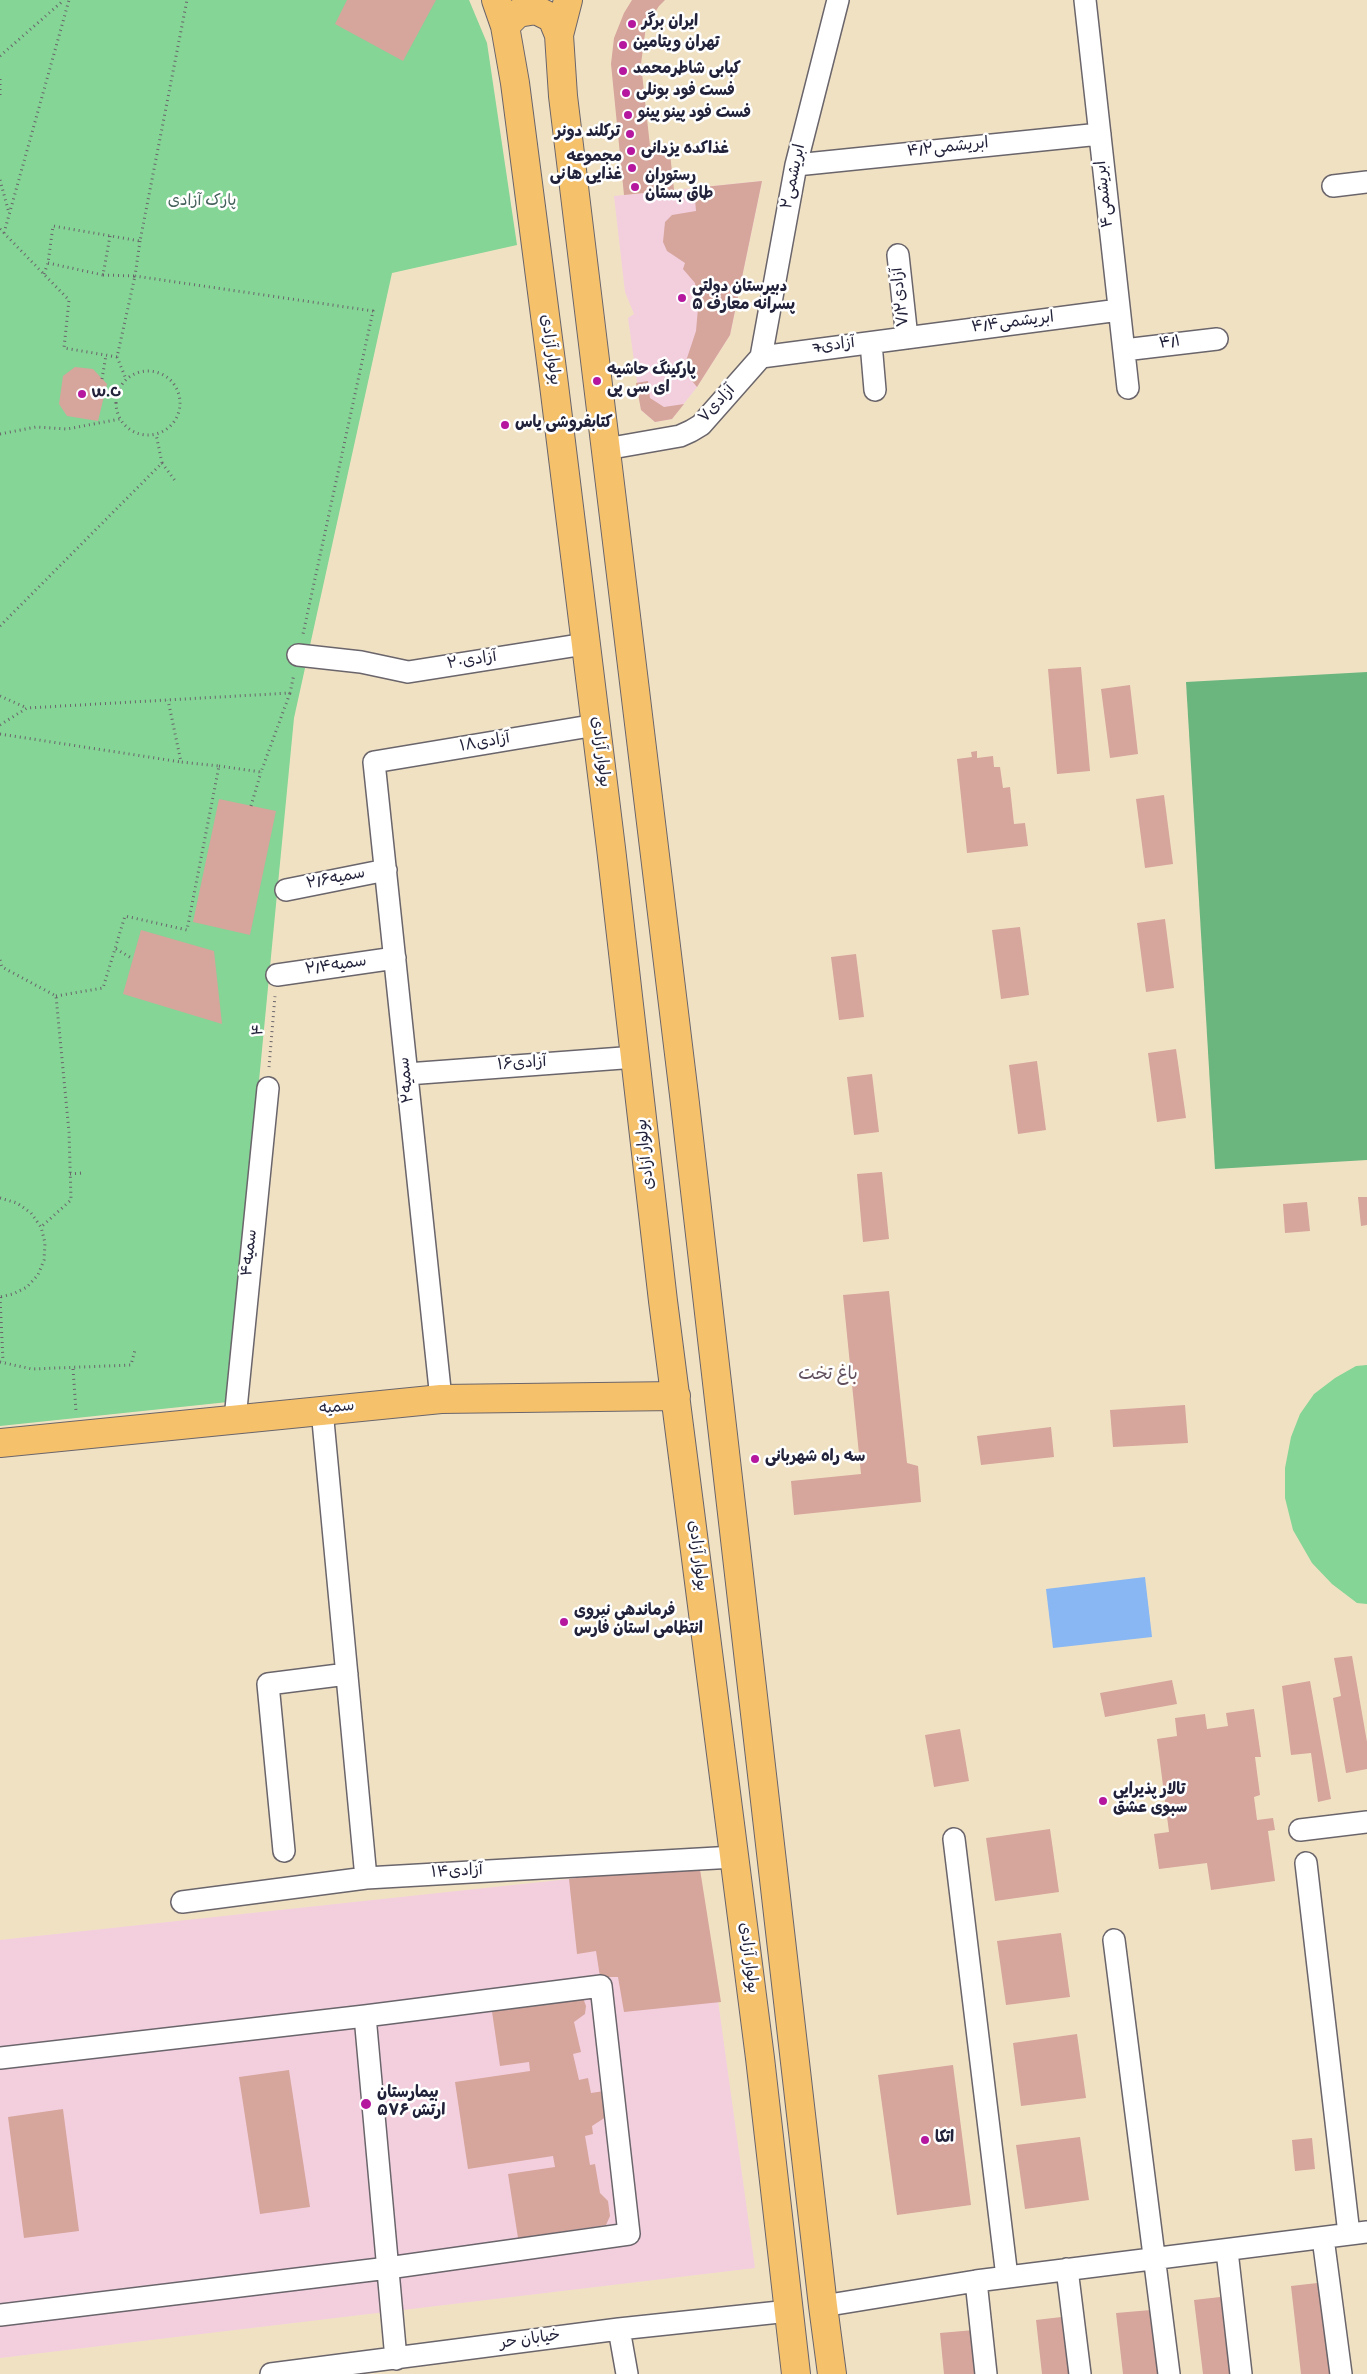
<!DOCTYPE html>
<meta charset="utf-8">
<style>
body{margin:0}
canvas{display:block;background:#f0e1c3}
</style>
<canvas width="1367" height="2374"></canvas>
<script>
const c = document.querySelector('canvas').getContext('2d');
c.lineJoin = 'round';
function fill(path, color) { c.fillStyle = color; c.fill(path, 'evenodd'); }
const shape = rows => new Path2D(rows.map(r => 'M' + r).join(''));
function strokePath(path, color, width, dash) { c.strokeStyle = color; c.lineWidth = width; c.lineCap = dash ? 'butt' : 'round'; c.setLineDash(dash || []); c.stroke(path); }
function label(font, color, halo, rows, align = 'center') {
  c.font = font + ' "Gochi Hand","Playpen Sans Arabic",sans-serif'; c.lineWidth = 5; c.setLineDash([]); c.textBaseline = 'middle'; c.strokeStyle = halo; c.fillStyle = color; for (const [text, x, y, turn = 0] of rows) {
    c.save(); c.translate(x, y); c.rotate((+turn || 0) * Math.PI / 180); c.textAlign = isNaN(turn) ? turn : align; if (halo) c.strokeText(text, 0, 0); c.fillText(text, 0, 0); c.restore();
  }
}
const built = shape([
 [762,181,730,335,697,387,672,419,655,422,641,410,628,318,634,314,625,292,614,196],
 [699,1863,755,2268,0,2358,0,1940,569,1879]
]);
const green = shape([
 [0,0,469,0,487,43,517,245,392,273,294,718,228,1402,0,1426],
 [1367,1365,1367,1604,1357,1603,1332,1584,1312,1563,1293,1530,1285,1498,1285,1468,1291,1437,1300,1414,1314,1394,1335,1378,1356,1366]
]);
const forest = shape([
 [1367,672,1367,1160,1215,1169,1186,682]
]);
const water = shape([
 [1145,1577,1152,1637,1053,1648,1046,1589]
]);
const building = shape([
 [347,0,436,0,403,61,335,24],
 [632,0,665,0,659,6,646,26,641,64,650,146,669,144,674,190,624,195,611,64,614,38,624,13],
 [762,181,730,335,697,387,688,376,685,364,696,331,698,308,695,283,683,269,685,263,667,251,663,242,665,222,672,215,696,211,694,188],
 [75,367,93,369,107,384,98,421,67,416,59,404,63,376],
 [648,381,650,398,664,407,684,404,672,419,655,422,641,410,636,383],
 [1081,667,1090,771,1057,774,1048,669],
 [1130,685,1138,754,1110,758,1101,689],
 [977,751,977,758,993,756,994,767,1000,767,1003,788,1010,787,1014,824,1025,823,1028,846,967,853,957,759,972,757,971,752],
 [1164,795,1173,864,1145,868,1136,799],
 [219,799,276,811,250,935,193,922],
 [1165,919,1174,988,1146,992,1137,923],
 [1020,927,1029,995,1001,999,992,930],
 [141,930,214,951,222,1024,123,994],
 [856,954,864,1017,839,1020,831,957],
 [1176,1049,1186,1118,1157,1122,1148,1053],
 [1037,1061,1046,1130,1018,1134,1009,1065],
 [872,1074,879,1132,854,1135,847,1077],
 [882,1172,889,1239,863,1242,857,1174],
 [1358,1197,1367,1197,1367,1225,1361,1226],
 [1307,1202,1310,1231,1285,1233,1283,1204],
 [889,1291,907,1463,918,1466,921,1502,794,1515,791,1481,861,1474,843,1295],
 [1185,1405,1188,1443,1113,1447,1110,1410],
 [1051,1427,1054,1457,981,1465,977,1436],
 [1352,1656,1367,1742,1367,1769,1346,1773,1333,1698,1341,1696,1334,1658],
 [1172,1680,1177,1704,1105,1717,1100,1693],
 [1310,1681,1331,1799,1318,1802,1311,1753,1291,1755,1282,1686],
 [1254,1709,1261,1757,1255,1757,1260,1795,1254,1797,1257,1820,1273,1818,1275,1830,1268,1831,1275,1881,1211,1890,1207,1863,1159,1869,1154,1834,1169,1832,1157,1739,1177,1736,1175,1718,1205,1714,1207,1729,1228,1726,1226,1713],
 [960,1729,969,1781,934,1787,925,1735],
 [1050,1829,1059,1892,995,1901,986,1838],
 [699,1863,721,2002,624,2012,618,1977,600,1977,596,1951,577,1954,569,1879],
 [1061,1933,1070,1997,1006,2005,997,1941],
 [583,1998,586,2006,585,2014,574,2022,581,2052,573,2054,579,2080,588,2078,591,2093,604,2091,609,2115,592,2126,593,2134,585,2136,590,2165,595,2164,600,2193,608,2201,610,2216,606,2225,518,2238,508,2174,555,2167,553,2156,468,2169,455,2082,530,2071,529,2062,500,2066,491,2005],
 [1077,2034,1086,2098,1021,2106,1013,2043],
 [953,2065,971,2205,897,2215,878,2075],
 [289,2070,310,2207,260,2214,239,2077],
 [63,2109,79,2231,24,2238,8,2117],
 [1080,2137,1089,2200,1025,2209,1016,2145],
 [1312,2138,1315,2169,1295,2171,1292,2140],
 [1326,2282,1336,2374,1301,2374,1291,2286],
 [1229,2296,1238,2374,1203,2374,1194,2300],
 [1151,2310,1158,2374,1123,2374,1116,2313],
 [1070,2316,1077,2374,1042,2374,1036,2320],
 [974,2330,979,2374,944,2374,940,2333]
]);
const path = shape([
 [0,56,64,0],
 [0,79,0,97],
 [0,180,9,213],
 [0,229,69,300,64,348,117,357,135,276,103,275],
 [4,233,69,0],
 [140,241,135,276,373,311,303,634],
 [48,263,103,275,110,236],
 [44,274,48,263,53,226,140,241,187,0],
 [117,357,126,379],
 '116 403a32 32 0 1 1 64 0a32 32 0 1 1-64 0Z',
 [102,379,106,355],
 [0,434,36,427,67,429,120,419],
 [162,463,176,482],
 [0,626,162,463,156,434],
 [0,696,27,708],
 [0,725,27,708,290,693,294,674],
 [0,734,181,762],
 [219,766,261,772,290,693],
 [251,806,261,772],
 [116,949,133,959],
 [0,960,2,967,56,996,69,1132,71,1200,41,1227],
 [56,996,103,988,125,916,187,930,219,766,181,762,168,700],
 [269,1067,275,996],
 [70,1174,82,1173],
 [0,1198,17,1203,31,1213,41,1227,45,1243,44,1260,38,1275,27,1287,13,1294,0,1297],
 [0,1297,3,1362],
 [0,1362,32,1369,131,1365,135,1350],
 [73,1369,76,1411]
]);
const minor = shape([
 [1085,0,1128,388],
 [796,165,1100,134],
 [1333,186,1367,182],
 [898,255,907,338],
 [871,343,875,390],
 [1124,350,1217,339],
 [761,357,796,165,838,0],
 [761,357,1119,310],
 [606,449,680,436,691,431,701,425,761,357],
 [298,655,361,662,408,672,585,644],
 [286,890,386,870],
 [277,975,395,958],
 [407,1074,636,1057],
 [441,1399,374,762,596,725],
 [322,1410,366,1878],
 [235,1419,268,1088],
 [1300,1830,1367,1822],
 [954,1839,1007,2277],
 [284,1851,268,1684,347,1674],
 [1306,1863,1349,2234],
 [182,1902,366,1878,734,1857],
 [1114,1940,1169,2374],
 [365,2016,396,2359],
 [0,2058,365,2016,601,1986,629,2234,388,2268,0,2315],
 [1323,2238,1341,2374],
 [1227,2251,1241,2374],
 [1067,2269,1080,2374],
 [976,2281,986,2374],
 [823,2306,976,2281,1367,2232],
 [619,2329,627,2374],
 [271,2374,619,2329,789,2311]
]);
const major = shape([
 [496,0,505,26,515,83,554,385,611,848,663,1301,760,2058,796,2374],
 [568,0,559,35,563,96,684,1095,823,2306,832,2374],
 [505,26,518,13,536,10,552,18,559,35],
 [0,1443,441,1399,676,1396]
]);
const markers = [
 [632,24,5,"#b5179e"],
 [623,45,5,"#b5179e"],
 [623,71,5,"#b5179e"],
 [626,93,5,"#b5179e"],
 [628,115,5,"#b5179e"],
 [630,134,5,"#b5179e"],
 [631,151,5,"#b5179e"],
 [632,168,5,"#b5179e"],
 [635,187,5,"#b5179e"],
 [682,298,5,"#b5179e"],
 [597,381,5,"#b5179e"],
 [82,394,5,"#b5179e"],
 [505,425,5,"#b5179e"],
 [755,1459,5,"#b5179e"],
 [564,1622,5,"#b5179e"],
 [1103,1801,5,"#b5179e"],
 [366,2104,6,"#b5179e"],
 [925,2140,5,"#b5179e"]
];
const poiNames = [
 ["ایران برگر",642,24],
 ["تهران ویتامین",633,45],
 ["کبابی شاطرمحمد",633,71],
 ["فست فود بونلی",636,93],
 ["فست فود پينو پينو",638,115],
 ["ترکلند دونر",620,134,"right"],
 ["غذاکده یزدانی",641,151],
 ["مجموعه",622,159,"right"],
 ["غذایی هانی",622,177,"right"],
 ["رستوران",645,178],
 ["طاق بستان",645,196],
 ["دبیرستان دولتی",692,289],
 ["پسرانه معارف ۵",692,307],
 ["پارکینگ حاشیه",607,372],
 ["ای سی پی",607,390],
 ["W.C",92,394],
 ["کتابفروشی یاس",515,425],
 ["سه راه شهربانی",765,1459],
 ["فرماندهی نیروی",574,1613],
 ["انتظامی استان فارس",574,1631],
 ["تالار پذیرایی",1113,1792],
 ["سبوی عشق",1113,1810],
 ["بیمارستان",377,2095],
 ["۵۷۶ ارتش",377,2113],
 ["اتکا",935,2140]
];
const streetNames = [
 ["ابریشمی۴/۲",948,149,-6],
 ["ابریشمی۲",795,177,-78],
 ["ابریشمی۴",1106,194,-96],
 ["۷/۲آزادی",902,297,-96],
 ["ابریشمی۴/۴",1013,324,-7],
 ["۴/۱",1170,344,-7],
 ["7آزادی",834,347,-7],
 ["بولوار آزادی",549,350,82],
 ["آزادی۷",718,405,-47],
 ["آزادی۲۰",472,662,-9],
 ["آزادی۱۸",485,744,-10],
 ["بولوار آزادی",599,752,83],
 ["سمیه۲/۶",336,880,-11],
 ["سمیه۲/۴",336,967,-8],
 ["۴",260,1030,-85],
 ["آزادی۱۶",522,1065,-4],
 ["۲سمیه",408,1080,-96],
 ["بولوار آزادی",647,1154,-96],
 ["سمیه۴",251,1253,-84],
 ["سمیه",337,1409,-6],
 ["بولوار آزادی",696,1556,83],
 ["آزادی۱۴",457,1873,-3],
 ["بولوار آزادی",747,1958,83],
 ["خیابان حر",530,2341,-8]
];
const parkNames = [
 ["پارک آزادی",202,203]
];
const neighbourhoodNames = [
 ["باغ تخت",828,1376]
];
fill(built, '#f3cfde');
fill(green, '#84d596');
fill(forest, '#6bb67f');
fill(water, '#88b7f3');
fill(building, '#d6a59c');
strokePath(minor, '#6a656b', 24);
strokePath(major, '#6a656b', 30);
strokePath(path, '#6a656b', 3, [1, 4]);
strokePath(minor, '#fff', 21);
strokePath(major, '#f6c16b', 28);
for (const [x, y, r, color] of markers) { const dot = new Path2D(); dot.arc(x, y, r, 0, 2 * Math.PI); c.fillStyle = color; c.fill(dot); strokePath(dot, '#fff', 2); }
label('bold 16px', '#22223b', '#fff', poiNames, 'left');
label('16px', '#22223b', '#fff', streetNames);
label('16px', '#44615b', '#fff', parkNames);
label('18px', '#61505d', '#fff', neighbourhoodNames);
</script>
